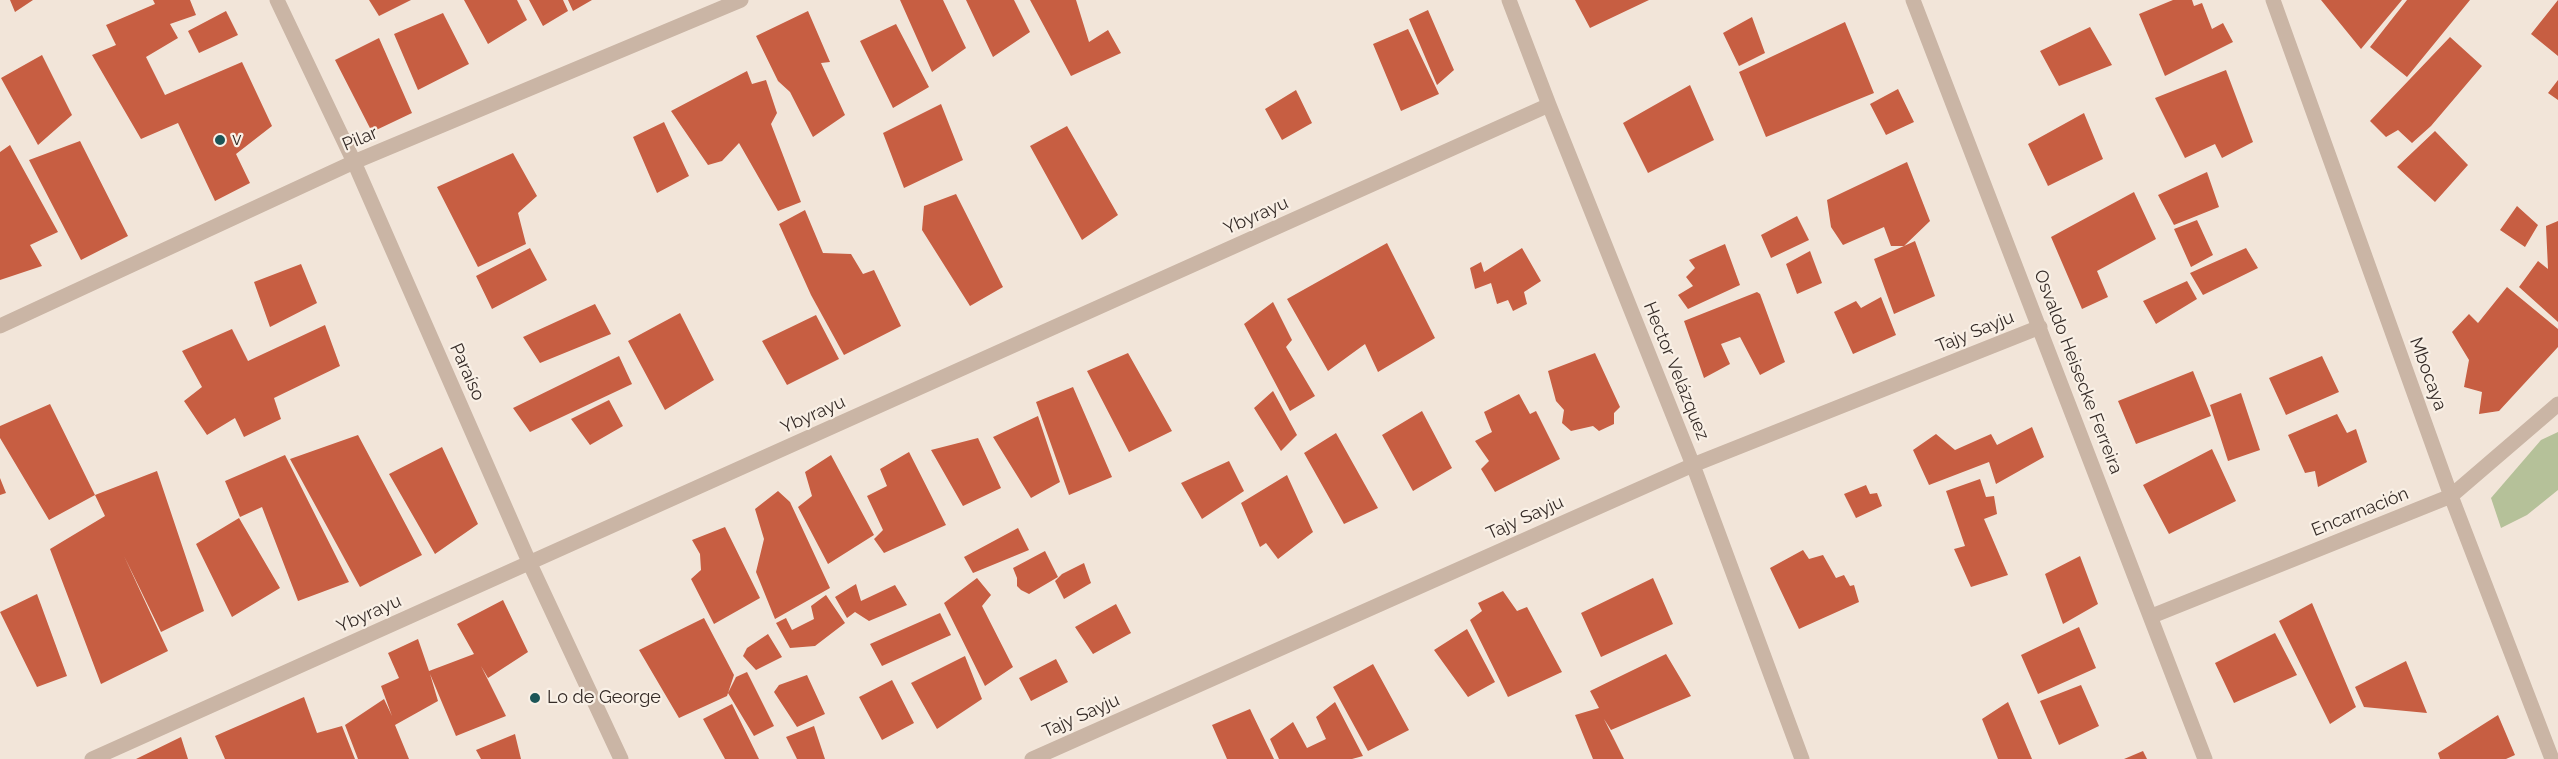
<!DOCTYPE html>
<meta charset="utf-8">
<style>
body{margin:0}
canvas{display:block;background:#f2e5d9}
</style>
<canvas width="2558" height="759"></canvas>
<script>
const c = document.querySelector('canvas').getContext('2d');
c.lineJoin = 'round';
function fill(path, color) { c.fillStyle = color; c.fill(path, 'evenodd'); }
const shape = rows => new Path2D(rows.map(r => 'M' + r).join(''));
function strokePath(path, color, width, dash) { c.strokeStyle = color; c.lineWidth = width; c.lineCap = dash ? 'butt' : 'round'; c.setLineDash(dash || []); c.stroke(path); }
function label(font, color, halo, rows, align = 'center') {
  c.font = font + ' Raleway,sans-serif'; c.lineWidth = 4.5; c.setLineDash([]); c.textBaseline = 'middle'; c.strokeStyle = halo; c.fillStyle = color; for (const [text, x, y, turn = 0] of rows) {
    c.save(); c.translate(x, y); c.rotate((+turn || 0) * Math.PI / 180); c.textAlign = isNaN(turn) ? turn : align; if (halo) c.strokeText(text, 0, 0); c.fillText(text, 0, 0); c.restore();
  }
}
const green = shape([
 [2558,432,2558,490,2527,515,2501,528,2491,498,2541,440]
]);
const building = shape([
 [10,0,33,0,15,12],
 [153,0,190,0,196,15,170,24,178,38,146,57,165,95,242,62,272,126,236,154,250,183,215,201,178,123,141,139,92,55,116,45,106,25,155,4],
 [369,0,411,0,379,16],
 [464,0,517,0,527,20,488,44],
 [529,0,563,0,568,11,543,26],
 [568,0,592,0,573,11],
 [900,0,943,0,966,48,932,72],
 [966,0,1014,0,1030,32,993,57],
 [1030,0,1076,0,1089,42,1108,30,1121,53,1071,76],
 [1575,0,1649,0,1590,28],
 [2173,0,2192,0,2194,6,2202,3,2212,29,2223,23,2233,42,2165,76,2139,14],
 [2321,0,2402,0,2361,49],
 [2407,0,2470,0,2407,77,2370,47],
 [2558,0,2558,56,2531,34],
 [1428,10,1454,70,1437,85,1409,19],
 [226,11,238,35,199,53,188,31],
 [808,11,830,62,821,63,845,115,813,137,790,92,778,81,756,36],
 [443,13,469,64,418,90,394,34],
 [1752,17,1765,53,1739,66,1723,33],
 [1845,22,1874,93,1766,137,1739,72],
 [896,24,929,87,893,108,860,41],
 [2090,27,2112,65,2059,86,2040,51],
 [1408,29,1439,94,1401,111,1373,44],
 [2450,37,2482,66,2431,126,2412,143,2398,130,2386,137,2370,121],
 [379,38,412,113,372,132,335,60],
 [42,55,72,115,38,145,1,78],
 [2226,70,2253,142,2222,158,2215,144,2185,158,2155,98],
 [747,71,752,84,766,80,777,113,771,124,801,202,778,211,739,143,722,161,708,165,671,111],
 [2558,80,2558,100,2548,93],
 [1690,85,1714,140,1648,173,1623,123],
 [1898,89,1914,122,1886,135,1870,104],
 [1296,90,1312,123,1282,140,1265,109],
 [941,104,963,160,904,188,883,133],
 [2084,113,2103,159,2048,186,2028,144],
 [664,122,689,176,657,193,633,137],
 [1067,126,1118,215,1082,240,1030,146],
 [2435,131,2468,165,2435,202,2397,167],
 [80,141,128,236,81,260,29,160],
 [10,145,58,232,30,245,42,266,0,280,0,152],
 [513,153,537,196,518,213,526,244,478,267,437,187],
 [1907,162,1930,221,1904,246,1915,241,1935,296,1894,314,1874,259,1904,246,1891,246,1884,227,1843,245,1831,227,1827,200],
 [2207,172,2219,207,2174,225,2158,195],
 [2134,192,2156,239,2097,271,2108,297,2082,309,2051,237],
 [956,194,1003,287,970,306,922,230,924,206],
 [2517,206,2538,225,2525,247,2500,230],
 [805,210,823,253,851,254,863,274,874,270,901,326,844,355,811,295,779,224],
 [1797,216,1809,240,1771,258,1761,235],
 [2197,220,2213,255,2191,267,2174,229],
 [2558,221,2558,322,2519,287,2538,261,2548,269,2546,226],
 [1387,243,1435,338,1378,372,1365,344,1328,371,1287,299],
 [1725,244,1740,285,1688,309,1678,295,1693,286,1686,277,1695,268,1689,260],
 [530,248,547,280,492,309,476,276],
 [1522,248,1541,281,1524,292,1527,304,1513,311,1508,300,1497,304,1491,283,1475,289,1470,268,1481,262,1484,272],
 [2246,248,2258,268,2203,295,2190,273],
 [1810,251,1822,283,1797,294,1786,264],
 [301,264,317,303,270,327,254,282],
 [2187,281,2197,299,2156,324,2143,301],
 [2507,287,2558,329,2558,347,2499,411,2479,414,2482,392,2464,387,2469,360,2452,332,2469,314,2478,323],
 [1757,292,1760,294,1785,362,1760,375,1740,337,1721,344,1730,364,1704,378,1684,321],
 [1881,297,1896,335,1853,354,1834,312,1856,301,1861,308],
 [1273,302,1292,340,1286,347,1315,396,1290,411,1244,324],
 [595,304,611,334,540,363,523,337],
 [680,313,714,380,665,410,628,341],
 [816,315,839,359,787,385,762,341],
 [325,325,340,366,274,398,281,419,244,437,235,418,207,435,184,401,202,387,182,351,232,329,248,361],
 [1128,353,1172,431,1129,452,1087,371],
 [1595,353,1620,407,1614,413,1614,424,1599,431,1593,426,1571,431,1562,423,1564,410,1556,401,1548,371],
 [619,356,632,384,530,432,513,408],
 [2322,356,2339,392,2286,415,2269,378],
 [2193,371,2211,416,2136,444,2118,401],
 [1073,387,1112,477,1069,495,1036,402],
 [1273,391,1297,435,1281,451,1254,408],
 [2241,393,2260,450,2228,461,2210,405],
 [1519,394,1530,414,1536,411,1560,459,1495,492,1481,469,1489,461,1475,441,1492,432,1484,412],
 [609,400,623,426,590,445,571,419],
 [50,404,95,495,49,520,0,438,0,426],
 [1422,411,1452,468,1413,491,1382,435],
 [2337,414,2347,433,2356,429,2367,462,2318,487,2315,471,2305,473,2288,435],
 [1038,416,1060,482,1031,498,993,437],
 [2032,427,2044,457,1996,484,1989,462,1929,485,1913,450,1936,434,1955,450,1991,434,1997,445],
 [1336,433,1378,508,1344,524,1304,453],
 [358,435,422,555,360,587,290,459],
 [978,438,1001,488,963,506,931,450],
 [442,447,478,524,435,554,389,474],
 [2212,449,2236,501,2169,534,2143,485],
 [909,452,946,525,884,553,874,539,883,530,867,496,887,486,880,469],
 [285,455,349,582,298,601,262,507,240,517,225,481],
 [831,455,874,535,828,564,798,507,812,496,805,472],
 [1229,461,1244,491,1202,519,1181,483],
 [157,471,204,611,161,632,124,556,168,651,101,684,50,549,105,516,95,495],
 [1287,475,1313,532,1278,559,1266,543,1260,547,1241,503],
 [0,478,6,493,0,495],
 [1980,479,1986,497,1994,496,1997,514,1984,519,2008,575,1971,587,1954,549,1965,546,1946,491],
 [1866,485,1870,494,1877,493,1882,506,1856,518,1844,494],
 [778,491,790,502,830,588,775,619,756,572,764,539,755,509],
 [239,518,280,588,232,617,196,544],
 [725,527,760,598,714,624,691,579,701,570,700,554,692,540],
 [1018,528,1029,550,973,573,964,557],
 [1803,550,1809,559,1823,555,1836,578,1844,575,1850,586,1854,585,1859,602,1799,629,1770,568],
 [1045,551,1058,577,1029,594,1021,590,1017,586,1017,578,1013,568],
 [2080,556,2098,604,2063,624,2045,574],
 [1084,563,1091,583,1064,599,1055,581,1062,574],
 [977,578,991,595,982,606,1013,667,985,686,944,603],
 [1653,578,1673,624,1601,657,1581,613],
 [856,584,861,601,895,585,907,605,869,621,855,612,847,618,835,597],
 [1503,591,1517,611,1527,607,1562,672,1508,697,1470,620,1482,611,1478,603],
 [37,594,67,676,37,687,0,612],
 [826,595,845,623,815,646,790,648,776,623,786,618,792,630,814,619,811,606],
 [503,600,528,652,488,678,481,666,506,716,456,736,430,674,438,701,395,725,409,759,358,759,345,725,384,699,392,716,381,686,399,678,388,653,418,639,429,671,474,654,457,624],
 [2312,603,2356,707,2330,724,2279,621],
 [1116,604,1131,633,1093,654,1075,627],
 [940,613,951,635,882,666,870,644],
 [704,618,734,675,727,696,679,718,639,650],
 [2079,627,2096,668,2038,694,2021,655],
 [1467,629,1495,682,1468,697,1434,650],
 [2275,633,2297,675,2234,703,2215,663],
 [768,634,782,657,756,670,743,656,747,648],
 [1666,654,1691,696,1611,730,1604,719,1624,759,1593,759,1575,715,1599,708,1590,691],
 [965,656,982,699,937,729,911,683],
 [1056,659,1068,682,1031,701,1019,678],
 [2406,661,2427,713,2364,707,2355,687],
 [1373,664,1409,730,1368,751,1333,687],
 [747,672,774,726,754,736,728,693,736,677],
 [807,675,825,714,797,727,774,692,779,685],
 [892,680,914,723,882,740,859,697],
 [2081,685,2099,726,2059,745,2040,701],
 [304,697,317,733,342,726,355,759,225,759,215,736],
 [1335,702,1363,756,1352,759,1279,759,1270,739,1293,722,1307,748,1326,739,1316,717],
 [2008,702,2032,759,1998,759,1982,719],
 [732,704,759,759,725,759,703,719],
 [1250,709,1274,759,1227,759,1212,725],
 [2498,715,2515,755,2506,759,2440,759,2438,753],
 [814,726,825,759,797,759,786,737],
 [515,734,521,759,481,759,476,750],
 [181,737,188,759,136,759],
 [2143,751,2147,759,2124,759]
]);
const minor = shape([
 [277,0,354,162,530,564,621,759],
 [1509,0,1549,105,1693,465,1802,759],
 [1913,0,2205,759],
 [2273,0,2451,496,2552,759],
 [0,326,354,162,741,0],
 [2152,616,2451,496,2558,404],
 [92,759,1549,105],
 [1032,759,1693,465,2040,327]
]);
const markers = [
 [220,140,6,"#1c5557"],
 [535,698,6,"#1c5557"]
];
const streetNames = [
 ["Pilar",360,139,-23],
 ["Ybyrayu",1256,216,-24],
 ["Tajy Sayju",1975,332,-22],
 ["Hector Velázquez",1676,371,68],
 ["Paraíso",467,372,66],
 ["Osvaldo Heisecke Ferreira",2078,372,69],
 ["Mbocaya",2428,374,70],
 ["Ybyrayu",813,415,-24],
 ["Encarnación",2360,512,-22],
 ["Tajy Sayju",1525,518,-24],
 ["Ybyrayu",369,614,-24],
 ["Tajy Sayju",1081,716,-24]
];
const poiNames = [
 ["v",232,140],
 ["Lo de George",547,698]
];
fill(green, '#b5c199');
fill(building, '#c75e42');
strokePath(minor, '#cab5a5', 15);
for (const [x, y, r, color] of markers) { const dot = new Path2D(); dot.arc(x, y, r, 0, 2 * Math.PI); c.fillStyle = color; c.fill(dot); strokePath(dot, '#f9f0e6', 2); }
label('18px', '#352b27', '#f9f0e6', streetNames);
label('18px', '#352b27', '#f9f0e6', poiNames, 'left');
</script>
